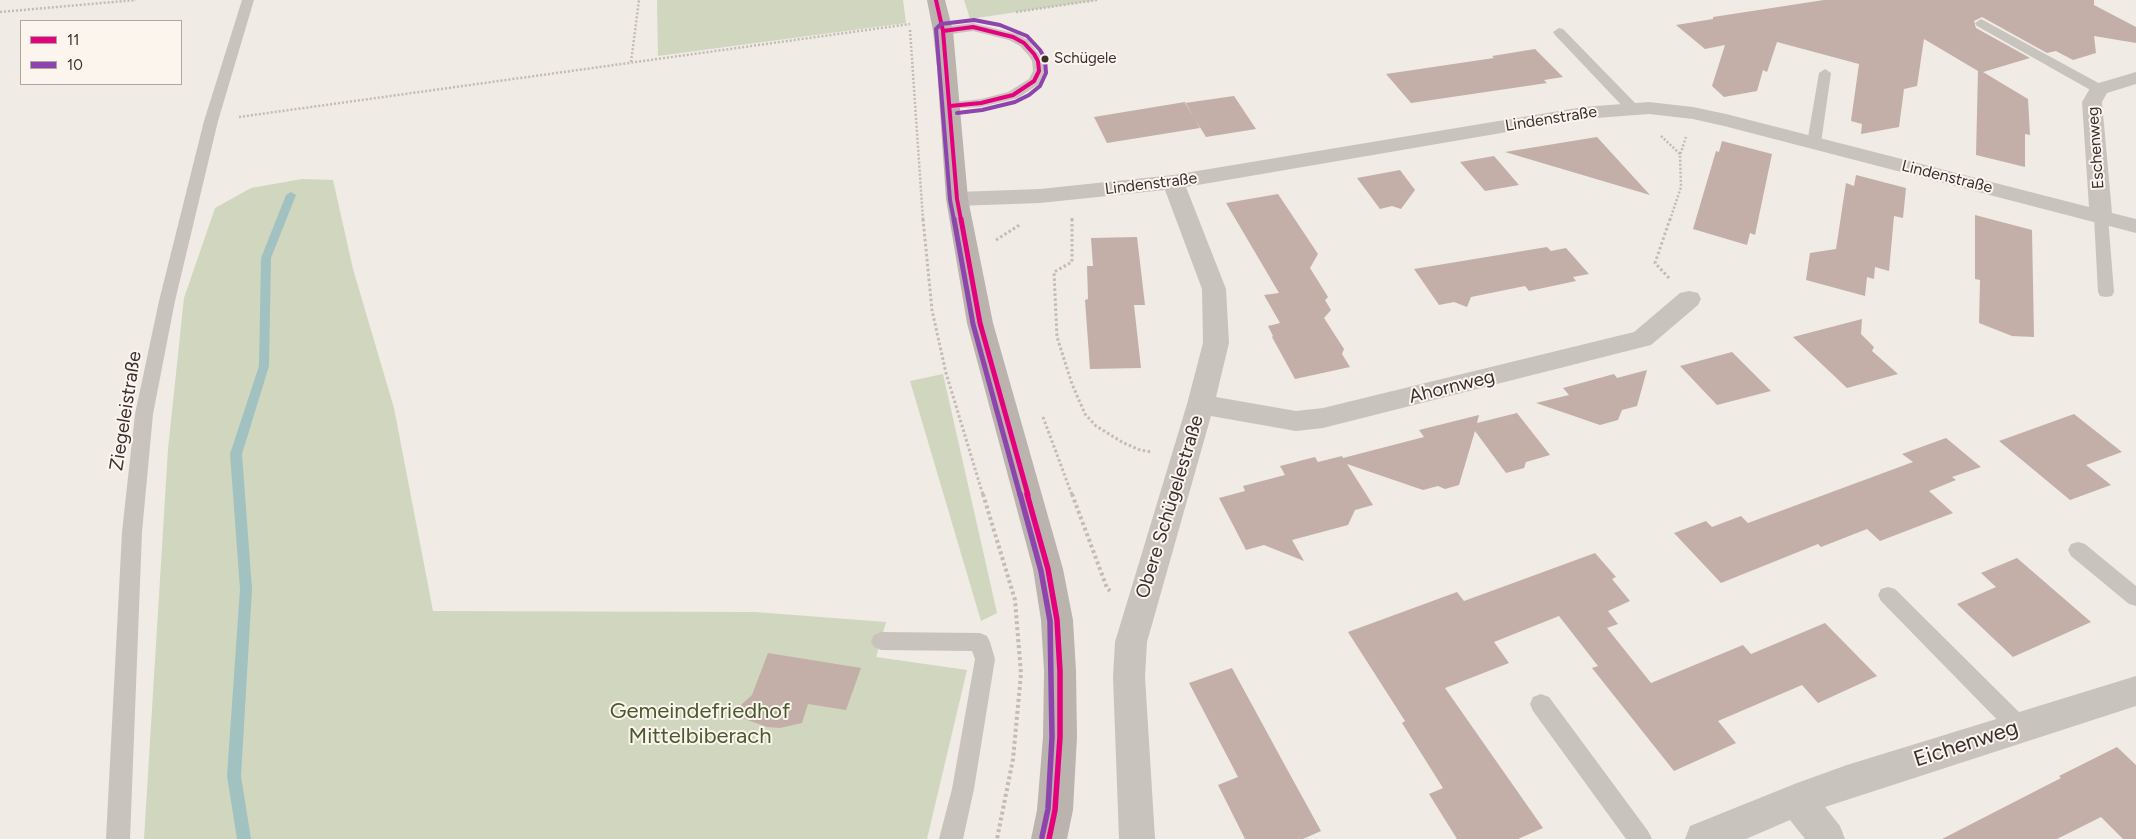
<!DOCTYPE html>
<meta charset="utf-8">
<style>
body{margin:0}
#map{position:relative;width:2136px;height:839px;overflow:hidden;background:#f0ebe5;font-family:Figtree,sans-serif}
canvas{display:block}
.legend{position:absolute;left:20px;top:20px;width:162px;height:65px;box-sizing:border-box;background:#fbf5ee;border:1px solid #aea6a0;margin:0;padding:6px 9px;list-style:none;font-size:15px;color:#3b302b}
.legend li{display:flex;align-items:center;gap:10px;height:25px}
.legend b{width:25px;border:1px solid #aea6a0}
</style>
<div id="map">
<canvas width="2136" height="839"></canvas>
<ul class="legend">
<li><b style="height:6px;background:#e5007d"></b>11</li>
<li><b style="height:6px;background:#8e44ad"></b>10</li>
</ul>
</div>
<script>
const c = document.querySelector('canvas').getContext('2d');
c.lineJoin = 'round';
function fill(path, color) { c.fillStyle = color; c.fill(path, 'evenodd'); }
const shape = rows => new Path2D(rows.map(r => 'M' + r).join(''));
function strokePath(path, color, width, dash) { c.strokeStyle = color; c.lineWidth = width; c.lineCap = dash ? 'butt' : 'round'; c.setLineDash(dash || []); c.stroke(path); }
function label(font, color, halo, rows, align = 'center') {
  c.font = font + ' Figtree,sans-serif'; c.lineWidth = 4; c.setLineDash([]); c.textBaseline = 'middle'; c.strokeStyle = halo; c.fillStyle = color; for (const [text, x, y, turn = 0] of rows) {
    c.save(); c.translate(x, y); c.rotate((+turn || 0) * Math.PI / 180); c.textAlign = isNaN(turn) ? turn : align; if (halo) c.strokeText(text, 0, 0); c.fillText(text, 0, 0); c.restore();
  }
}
const green = shape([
 [657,0,903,0,906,23,658,56],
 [964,0,1097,0,970,19],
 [302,179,333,180,353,269,394,408,433,611,755,612,886,622,876,657,967,670,927,839,144,839,168,449,184,298,215,208,251,188],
 [943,374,997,613,981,621,910,381]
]);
const stream = shape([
 [291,192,296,195,271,258,269,366,242,454,252,589,241,776,251,839,237,839,227,776,240,589,230,454,259,366,261,258,286,195,291,192]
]);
const building = shape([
 [1824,0,2094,0,2094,5,2136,27,2136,43,2094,36,2096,53,2073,60,2056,51,2047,53,1982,17,1974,21,1976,28,2030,58,1983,72,2028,99,2030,135,2025,134,2025,167,1976,155,1978,71,1924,39,1917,86,1904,89,1899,127,1861,134,1862,124,1851,121,1859,64,1777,42,1767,72,1763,70,1757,91,1724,97,1712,86,1725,45,1705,49,1676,25,1713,19,1713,17],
 [1535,49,1563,77,1544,80,1547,83,1411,103,1386,74,1494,58,1492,56],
 [1234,96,1256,129,1206,137,1185,103],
 [1185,102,1200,128,1107,143,1094,117],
 [1597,137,1650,195,1505,152],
 [1722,141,1772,154,1755,235,1750,233,1747,245,1693,229,1716,151,1719,152],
 [1494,156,1519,185,1485,191,1460,162],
 [1400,170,1415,190,1401,209,1392,206,1380,209,1357,178],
 [1856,175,1906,188,1903,218,1894,216,1889,271,1875,267,1874,279,1867,277,1865,296,1806,280,1810,253,1836,249,1846,183,1854,186],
 [1278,194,1318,254,1310,268,1328,297,1325,300,1331,310,1324,318,1344,349,1342,354,1350,367,1295,379,1272,337,1273,336,1268,326,1280,323,1264,295,1279,293,1226,203],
 [1975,215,2032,230,2034,337,2012,336,1979,323,1980,280,1975,279],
 [1137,237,1145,305,1134,305,1141,368,1090,369,1085,300,1088,299,1087,266,1093,266,1091,238],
 [1547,247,1551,251,1566,248,1589,274,1573,277,1576,281,1529,291,1525,286,1471,297,1467,307,1454,302,1439,305,1414,269],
 [1862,319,1861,334,1874,347,1872,351,1898,374,1847,388,1793,337],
 [1732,352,1771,391,1717,405,1680,366],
 [1647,370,1637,406,1622,410,1618,420,1600,425,1536,403,1569,395,1563,388,1614,374,1617,378],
 [1517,413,1550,455,1526,462,1524,468,1506,473,1475,431,1459,485,1445,489,1438,486,1423,490,1347,464,1373,505,1355,510,1348,525,1292,540,1304,561,1264,545,1246,550,1219,498,1245,491,1243,486,1285,475,1280,466,1315,457,1318,462,1342,456,1343,458,1424,437,1419,430,1479,415,1477,423],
 [2074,414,2122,452,2086,465,2111,485,2070,500,1999,441],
 [1946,438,1981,467,1952,477,1956,480,1929,491,1953,513,1880,541,1867,529,1821,547,1818,544,1721,583,1674,533,1706,521,1712,527,1741,516,1748,523,1913,462,1902,454],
 [1595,553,1616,577,1612,579,1630,601,1608,611,1618,624,1607,628,1651,683,1743,645,1751,654,1825,623,1877,676,1818,703,1802,685,1718,721,1736,743,1674,771,1592,668,1598,666,1559,616,1494,642,1509,663,1445,688,1543,828,1518,839,1457,839,1429,794,1443,788,1402,723,1405,721,1348,632,1457,592,1464,601],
 [2017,558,2091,622,2013,657,1957,604,1996,587,1981,573],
 [768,653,861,668,846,710,808,704,802,723,780,728,767,727,731,714,752,695],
 [1232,668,1282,760,1321,831,1303,839,1245,839,1218,785,1238,777,1189,683],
 [2117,747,2136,765,2136,839,2123,839,2101,817,2057,839,1942,839,2061,778,2059,776]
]);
const pathFar2 = shape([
 [0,12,136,0],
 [1016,12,1097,0],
 [910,30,923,220],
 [631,62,639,0],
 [239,117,910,24],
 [1661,136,1680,154],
 [1072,218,1072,220],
 [1670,220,1681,187,1680,155,1686,137]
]);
const pathFar1 = shape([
 [923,219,932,310,946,373,983,495],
 [1072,219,1072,262,1054,272,1057,337,1072,384,1085,414,1096,426,1122,442,1140,450,1152,452],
 [996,240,1021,224],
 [1669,278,1655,263,1670,219],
 [1043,417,1072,495]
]);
const path = shape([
 [983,494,1015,600,1021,674,1013,759,997,839],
 [1072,494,1107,588,1110,591]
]);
const lane = shape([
 [242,0,254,0,218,121,175,301,153,414,142,532,130,839,106,839,122,532,135,414,159,301,204,121,242,0],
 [1981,19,2104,86,2106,89,2104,92,2094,92,1977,26,1975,23,1981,19],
 [973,23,1017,34,1028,40,1044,61,1045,71,1039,84,1018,98,981,107,945,109,943,106,945,103,981,99,1008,92,1029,79,1033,71,1032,61,1029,56,1020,46,1009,40,973,31,943,35,937,31,943,27,973,23],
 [1559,28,1563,29,1637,105,1639,108,1637,111,1627,111,1555,35,1553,32,1559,28],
 [1825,69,1831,73,1821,143,1814,147,1807,143,1819,73,1825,69],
 [2101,212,2106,214,2108,217,2114,292,2112,296,2106,297,2100,296,2098,292,2094,217,2096,214,2101,212],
 [2078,542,2085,544,2136,586,2136,606,2129,604,2071,556,2068,550,2071,544,2078,542],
 [1888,587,1895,589,2027,720,2030,727,2027,734,2019,737,2011,734,1881,601,1878,595,1881,589,1888,587],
 [881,632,980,633,987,636,990,642,995,659,974,789,963,839,939,839,952,789,975,659,972,651,881,650,874,647,871,641,874,635,881,632],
 [1541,694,1549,697,1648,831,1652,839,1626,839,1533,711,1530,704,1533,697,1541,694]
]);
const street = shape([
 [2136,72,2136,84,2107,93,2102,102,2112,213,2136,219,2136,233,1724,126,1693,119,1649,114,1583,119,1186,187,1226,289,1229,343,1216,397,1296,411,1323,408,1634,332,1680,293,1689,291,1698,293,1701,299,1698,305,1651,345,1323,428,1296,431,1211,416,1147,642,1145,677,1155,839,1119,839,1113,677,1115,642,1187,404,1203,343,1202,289,1165,190,1040,203,957,206,949,204,946,199,949,194,957,192,1040,189,1173,175,1583,107,1649,102,1693,107,1726,114,2089,207,2082,102,2092,85,2136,72],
 [2136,676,2136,706,1825,807,1840,826,1845,839,1805,839,1790,820,1746,839,1685,839,1690,826,1797,783,1847,765,2136,676]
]);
const secondary = shape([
 [927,0,945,0,953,31,968,199,993,323,1063,569,1073,620,1076,671,1077,737,1073,810,1067,839,1031,839,1037,810,1043,737,1044,671,1041,620,1033,569,967,323,946,199,937,67,933,31,927,0]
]);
const bus1Far2 = shape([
 [936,0,943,31,957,199,961,220],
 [943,31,973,27,1013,37,1024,43,1034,54,1038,61,1039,71,1034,81,1013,95,981,103,950,106]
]);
const bus1Far1 = shape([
 [961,219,980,323,1028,495]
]);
const bus1 = shape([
 [1027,494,1048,569,1057,620,1060,671,1060,737,1055,810,1049,839]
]);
const bus2Far2 = shape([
 [954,220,950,200,936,29,941,24,974,20,1000,25,1027,36,1040,50,1045,59,1046,73,1040,86,1029,95,1015,102,982,110,957,113]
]);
const bus2Far1 = shape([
 [954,219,973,324,1020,495]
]);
const bus2 = shape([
 [1020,494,1041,571,1050,621,1052,737,1048,809,1042,837]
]);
const markers = [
 [1045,59,4.5,"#3b302b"]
];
const farBusnames = [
 ["Schügele",1054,59]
];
const farStreetnames = [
 ["Lindenstraße",1551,119,-9],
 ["Eschenweg",2096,148,-94],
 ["Lindenstraße",1947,177,14],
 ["Lindenstraße",1151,184,-7]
];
const streetNames = [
 ["Ahornweg",1452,387,-14],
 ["Ziegeleistraße",126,411,-81],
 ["Obere Schügelestraße",1170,507,-73]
];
const nearParknames = [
 ["Gemeindefriedhof",700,712],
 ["Mittelbiberach",700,737]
];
const nearStreetnames = [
 ["Eichenweg",1966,744,-18]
];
fill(green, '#d1d6bf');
fill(stream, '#a1c2c1');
fill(building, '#c3afa7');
strokePath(pathFar2, '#c2bbb6', 2.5, [2, 2]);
strokePath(pathFar1, '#c2bbb6', 3, [2.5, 2.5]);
strokePath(path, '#c2bbb6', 4, [3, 3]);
fill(lane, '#c9c3be');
fill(street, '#c9c3be');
fill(secondary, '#bab3ae');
strokePath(bus1Far2, '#e5007d', 4);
strokePath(bus1Far1, '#e5007d', 5);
strokePath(bus1, '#e5007d', 5.5);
strokePath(bus2Far2, '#8e44ad', 4);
strokePath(bus2Far1, '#8e44ad', 5);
strokePath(bus2, '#8e44ad', 5.5);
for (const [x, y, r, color] of markers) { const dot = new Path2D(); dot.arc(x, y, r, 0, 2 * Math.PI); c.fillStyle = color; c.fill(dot); strokePath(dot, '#fbf5ee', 2); }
label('15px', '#3b302b', '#fbf5ee', farBusnames, 'left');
label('16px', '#3b302b', '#fbf5ee', farStreetnames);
label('19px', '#3b302b', '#fbf5ee', streetNames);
label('22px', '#4a5a2e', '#fbf5ee', nearParknames);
label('22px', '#3b302b', '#fbf5ee', nearStreetnames);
</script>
